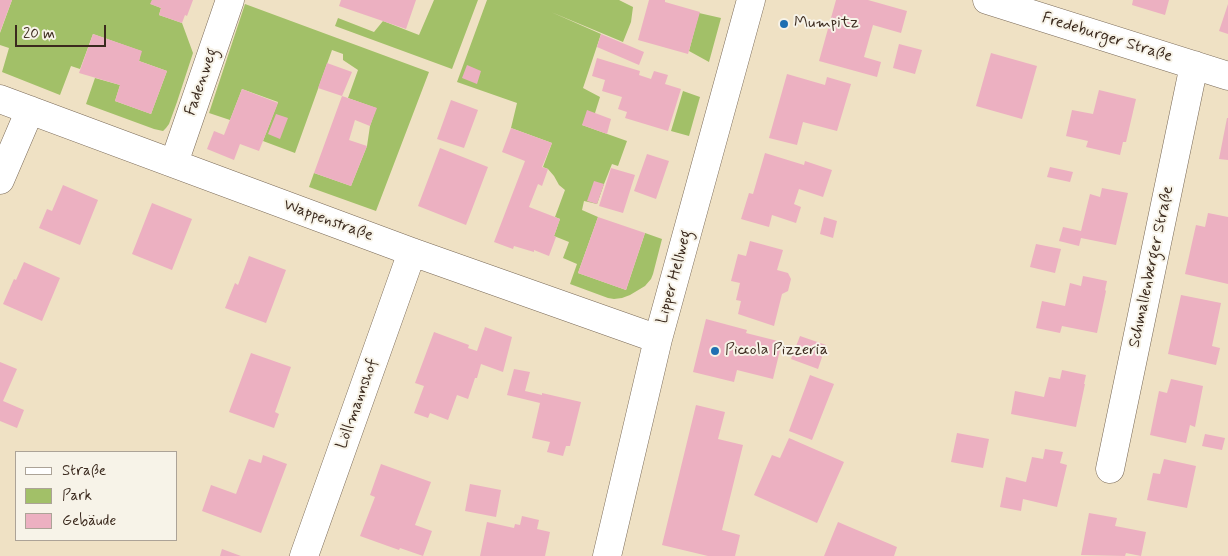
<!DOCTYPE html>
<meta charset="utf-8">
<style>
body{margin:0}
#map{position:relative;width:1228px;height:556px;overflow:hidden;background:#efe1c4;font-family:Mynerve,sans-serif}
canvas{display:block}
.legend{position:absolute;left:15px;top:451px;width:162px;height:90px;box-sizing:border-box;background:#f7f3e8;border:1px solid #aca397;margin:0;padding:6px 9px;list-style:none;font-size:15px;color:#3b2a1e}
.legend li{display:flex;align-items:center;gap:10px;height:25px}
.legend b{width:25px;border:1px solid #aca397}
.scale{position:absolute;left:15px;top:25px;width:91px;height:22px;box-sizing:border-box;border:2px solid #3b2a1e;border-top:0;padding-left:6px;font-size:15px;line-height:18px;white-space:nowrap;color:#3b2a1e;-webkit-text-stroke:4px #f7f3e8;paint-order:stroke}
</style>
<div id="map">
<canvas width="1228" height="556"></canvas>
<ul class="legend">
<li><b style="height:6px;background:#fff"></b>Straße</li>
<li><b style="height:14px;background:#a2c068"></b>Park</li>
<li><b style="height:14px;background:#ecb0c1"></b>Gebäude</li>
</ul>
<div class="scale">20 m</div>
</div>
<script>
const c = document.querySelector('canvas').getContext('2d');
c.lineJoin = 'round';
function fill(path, color) { c.fillStyle = color; c.fill(path, 'evenodd'); }
const shape = rows => new Path2D(rows.map(r => 'M' + r).join(''));
function strokePath(path, color, width, dash) { c.strokeStyle = color; c.lineWidth = width; c.lineCap = dash ? 'butt' : 'round'; c.setLineDash(dash || []); c.stroke(path); }
function label(font, color, halo, rows, align = 'center') {
  c.font = font + ' Mynerve,sans-serif'; c.lineWidth = 4; c.setLineDash([]); c.textBaseline = 'middle'; c.strokeStyle = halo; c.fillStyle = color; for (const [text, x, y, turn = 0] of rows) {
    c.save(); c.translate(x, y); c.rotate((+turn || 0) * Math.PI / 180); c.textAlign = isNaN(turn) ? turn : align; if (halo) c.strokeText(text, 0, 0); c.fillText(text, 0, 0); c.restore();
  }
}
const green = shape([
 [12,0,152,0,151,4,161,8,159,15,182,23,193,53,177,102,169,124,166,128,163,131,154,129,86,104,95,78,120,85,115,101,151,114,167,71,139,61,141,51,93,34,80,69,71,66,60,95,2,72,9,48,0,45,0,33],
 [434,0,478,0,452,69,335,26,338,18,374,32,383,21,419,35],
 [487,0,619,0,633,7,631,22,623,42,551,12,601,34,583,88,600,97,595,113,582,125,627,141,618,166,612,164,604,184,597,204,584,201,582,210,598,217,578,273,626,290,645,233,662,239,653,274,651,279,645,286,630,295,622,298,614,299,608,298,570,284,577,264,563,258,569,242,554,236,560,219,555,217,565,190,559,185,554,176,548,169,543,167,552,143,511,128,517,103,457,82],
 [245,4,429,72,376,211,309,187,314,173,351,186,367,146,370,126,376,108,348,98,358,70,343,60,343,54,332,50,295,153,263,141,278,102,242,89,230,120,209,113],
 [699,13,721,18,709,62,689,51],
 [683,91,700,97,689,136,671,131]
]);
const building = shape([
 [0,0,12,0,0,32],
 [152,0,193,0,187,16,185,15,182,23,159,15,161,8,150,4],
 [341,0,416,0,406,29,339,6],
 [649,0,665,0,665,2,700,12,688,54,638,40],
 [836,0,868,0,907,11,901,33,873,25,864,57,881,62,877,77,819,61],
 [1133,0,1169,0,1165,15,1132,5],
 [1228,4,1228,34,1219,31],
 [93,34,142,51,139,61,167,71,151,114,115,101,120,85,79,73],
 [601,34,644,52,639,65,597,47],
 [899,44,922,50,915,74,893,68],
 [991,53,1037,66,1022,119,976,106],
 [597,58,640,71,639,75,651,79,654,71,668,75,665,84,681,89,668,131,625,118,627,112,618,109,622,97,602,91,605,80,592,76],
 [327,63,352,72,342,96,318,88],
 [467,65,481,71,477,84,462,78],
 [787,74,825,85,827,77,851,84,837,131,803,122,797,145,769,138],
 [242,89,278,103,259,151,240,144,234,160,207,149,214,131,224,135],
 [1099,90,1136,99,1126,142,1123,142,1120,155,1086,147,1088,141,1066,136,1072,110,1093,114],
 [342,96,377,108,370,126,355,120,349,140,367,146,351,186,314,173],
 [451,100,478,110,464,148,437,139],
 [587,110,611,119,607,134,582,125],
 [276,114,288,118,280,139,268,134],
 [1227,118,1228,118,1228,160,1219,159],
 [511,128,552,143,542,167,548,169,542,186,538,184,529,207,560,219,554,236,556,237,549,256,534,250,534,252,514,246,513,249,494,242,525,161,502,152],
 [440,148,488,167,466,225,418,206],
 [765,153,804,165,805,161,832,170,823,197,799,189,794,204,801,207,796,223,772,215,769,227,741,219,749,193,753,194],
 [647,154,669,161,656,199,634,191],
 [1050,167,1073,172,1070,182,1047,177],
 [611,168,635,175,623,213,599,206],
 [594,181,604,184,597,204,587,201],
 [63,185,98,200,80,245,39,228,47,209,52,211],
 [1102,188,1128,193,1116,245,1081,238,1079,246,1059,241,1063,227,1081,231,1090,194,1100,197],
 [152,203,192,219,172,270,132,254],
 [1208,213,1228,217,1228,284,1185,274,1196,225,1205,227],
 [598,217,645,233,626,290,578,273],
 [824,217,837,221,833,238,820,234],
 [750,241,783,250,777,270,788,273,791,279,788,291,782,294,774,326,738,314,741,301,736,300,740,283,731,281,738,254,746,256],
 [1036,244,1061,249,1055,273,1030,267],
 [249,256,286,270,266,323,225,308,235,283,238,285],
 [24,262,60,278,42,321,3,304,14,279,16,280],
 [1083,276,1107,281,1105,290,1106,291,1097,333,1062,326,1060,333,1036,328,1042,301,1065,306,1070,283,1081,286],
 [1181,295,1221,303,1212,346,1220,348,1216,365,1168,354],
 [706,319,747,330,746,333,782,342,773,379,737,370,734,382,693,372],
 [485,327,512,337,503,372,481,364,477,378,475,378,468,399,457,395,448,420,430,413,428,418,414,413,424,386,415,383,434,332,469,345,468,348,477,351],
 [800,336,826,345,818,369,791,359],
 [251,353,291,367,275,412,279,414,274,428,229,412],
 [0,362,17,369,3,401,24,410,17,428,0,421],
 [514,369,530,372,525,391,542,395,542,393,581,402,570,446,566,446,563,456,547,452,550,442,532,438,540,403,507,395],
 [1062,370,1086,375,1084,384,1085,384,1076,427,1011,414,1015,391,1044,397,1049,377,1060,379],
 [810,375,834,384,812,440,789,431],
 [1171,379,1203,386,1195,427,1190,425,1186,443,1150,435,1159,391,1167,393],
 [696,405,725,412,718,439,743,445,722,530,740,535,735,556,708,556,662,545],
 [957,433,989,439,983,468,951,462],
 [1205,434,1225,438,1222,450,1202,446],
 [789,438,844,462,817,523,754,495,772,455,780,458],
 [1045,449,1063,452,1060,463,1067,465,1057,507,1023,499,1021,511,1000,507,1006,477,1026,482,1032,457,1043,459],
 [263,455,287,464,261,533,202,511,211,485,236,494,249,459,261,463],
 [1164,459,1196,466,1187,508,1147,500,1153,473,1160,474],
 [381,464,431,482,415,525,432,531,423,556,400,548,399,550,360,536,375,497,370,495],
 [470,484,501,490,496,517,465,511],
 [1089,513,1117,518,1115,526,1146,532,1141,556,1126,553,1125,556,1081,555],
 [522,516,539,520,537,529,550,532,545,556,480,556,487,522,514,528,515,524,520,525],
 [838,522,897,547,894,556,824,556],
 [222,549,241,556,220,556]
]);
const minor = shape([
 [987,0,1228,76],
 [0,99,412,252,658,339],
 [174,163,230,0],
 [0,180,30,110],
 [1110,469,1194,65],
 [304,556,412,252],
 [607,556,658,339,751,0]
]);
const markers = [
 [784,24,5,"#1f6fb2"],
 [715,351,5,"#1f6fb2"]
];
const poiNames = [
 ["Mumpitz",794,24],
 ["Piccola Pizzeria",725,351]
];
const streetNames = [
 ["Fredeburger Straße",1107,38,17],
 ["Fadenweg",202,82,-71],
 ["Wappenstraße",328,221,20],
 ["Schmallenberger Straße",1152,267,-78],
 ["Lipper Hellweg",675,277,-75],
 ["Löllmannshof",358,404,-70]
];
fill(green, '#a2c068');
fill(building, '#ecb0c1');
strokePath(minor, '#7a6a58', 29);
strokePath(minor, '#fff', 28);
for (const [x, y, r, color] of markers) { const dot = new Path2D(); dot.arc(x, y, r, 0, 2 * Math.PI); c.fillStyle = color; c.fill(dot); strokePath(dot, '#f7f3e8', 2); }
label('16px', '#3b2a1e', '#f7f3e8', poiNames, 'left');
label('16px', '#3b2a1e', '#f7f3e8', streetNames);
</script>
